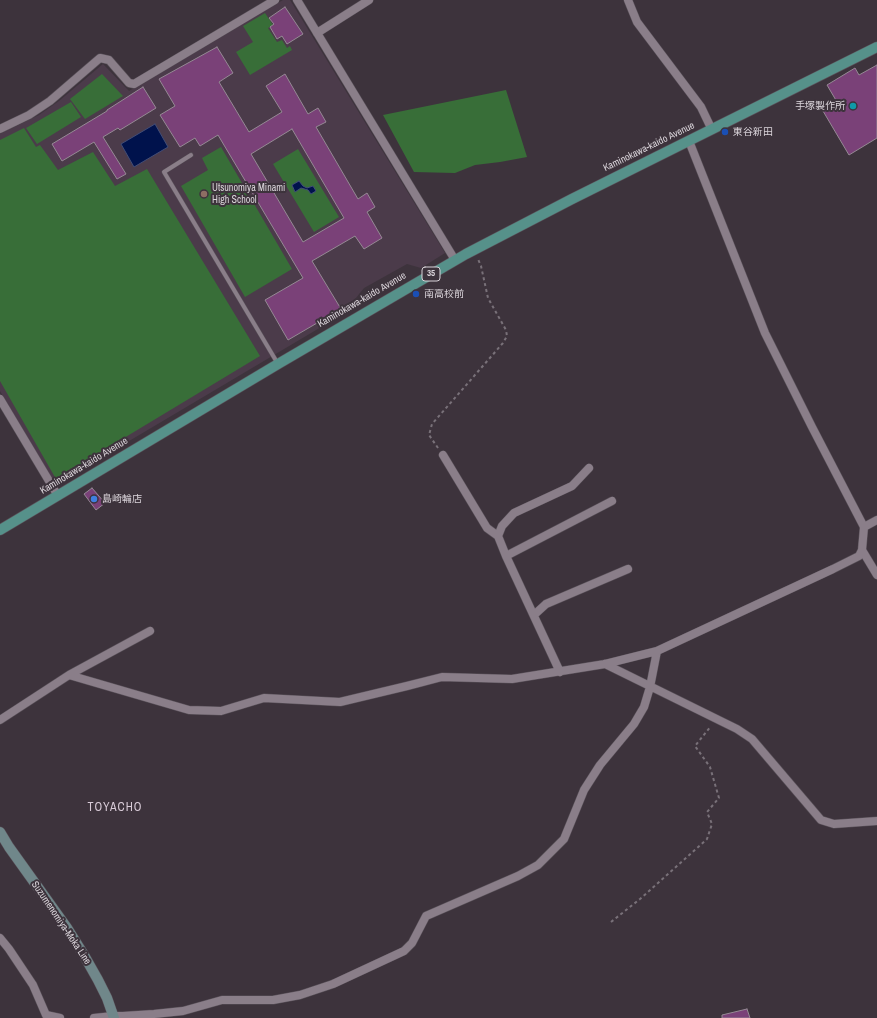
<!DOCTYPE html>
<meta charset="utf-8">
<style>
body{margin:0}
canvas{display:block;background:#3d333c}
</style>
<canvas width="877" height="1018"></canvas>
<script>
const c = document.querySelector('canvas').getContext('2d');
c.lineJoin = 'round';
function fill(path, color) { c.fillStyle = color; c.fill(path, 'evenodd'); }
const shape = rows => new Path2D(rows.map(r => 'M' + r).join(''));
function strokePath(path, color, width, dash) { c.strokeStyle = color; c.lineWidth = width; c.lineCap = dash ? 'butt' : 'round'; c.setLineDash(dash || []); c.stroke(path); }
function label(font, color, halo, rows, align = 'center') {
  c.font = font + ' "Archivo Narrow","Noto Sans JP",sans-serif'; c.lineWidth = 4; c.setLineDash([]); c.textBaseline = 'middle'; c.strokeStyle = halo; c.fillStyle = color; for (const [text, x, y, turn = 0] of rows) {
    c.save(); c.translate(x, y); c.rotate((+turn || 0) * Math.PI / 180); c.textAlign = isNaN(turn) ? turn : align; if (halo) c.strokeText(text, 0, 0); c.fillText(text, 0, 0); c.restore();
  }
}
const built = shape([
 [283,0,290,0,445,253,421,268,407,264,364,288,343,314,55,485,0,391,0,134,39,115,59,101,103,64,129,91]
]);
const green = shape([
 [265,13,273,25,268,28,277,42,282,40,287,48,290,46,292,50,250,75,236,52,253,42,243,26],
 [102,74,123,96,85,119,70,99],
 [506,90,527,157,500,162,475,165,455,173,414,172,383,115],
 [71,102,81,117,37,144,26,128],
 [24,128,36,147,40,145,58,170,93,152,115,186,147,169,260,356,56,479,0,381,0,140],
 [221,147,292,269,245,297,181,186,208,170,202,158],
 [298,149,339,217,314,232,273,164]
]);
const water = shape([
 [155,124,168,147,134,167,121,144,155,124],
 [299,181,303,186,307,188,313,186,316,191,311,194,308,190,301,188,295,192,292,185,299,181]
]);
const building = shape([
 [285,7,303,34,287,44,282,36,277,39,270,27,274,24,269,18,285,7],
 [217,47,233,73,219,82,249,132,282,112,266,86,285,74,308,114,318,108,326,122,316,127,358,199,367,193,375,207,367,212,382,238,364,249,355,236,312,261,341,309,288,340,265,300,303,278,218,135,200,146,195,138,180,147,160,115,175,106,159,79,217,47],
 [292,129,344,218,303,242,251,154,292,129],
 [877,65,877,138,849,155,823,111,837,102,827,85,855,68,859,75,877,65],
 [143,87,156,108,120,130,118,128,103,137,126,174,117,179,94,142,62,161,52,144,107,111,107,110,143,87],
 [92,488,105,503,96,510,84,494,92,488],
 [747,1009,750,1018,722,1018,722,1015,747,1009]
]);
const path = shape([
 [438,448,429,435,432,424,503,343,507,336,506,330,488,298,481,266,478,259],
 [611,922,640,899,707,839,712,824,707,812,719,798,710,767,695,746,711,726]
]);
const lane = shape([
 [191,155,164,172,278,364]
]);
const street = shape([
 [297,0,455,260],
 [628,0,637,22,701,107,712,130],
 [317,33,369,0],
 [0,129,29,115,50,101,100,58,109,60,129,83,134,84,275,0],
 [0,399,58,496],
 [443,455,487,528,498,536],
 [864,527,877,520],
 [862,550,877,575],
 [506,556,498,536,502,526,514,513,572,486,589,468],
 [534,615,546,604,628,569],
 [605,664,737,729,752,739,821,820,834,824,877,821],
 [560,672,506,556,612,501],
 [69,675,150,631],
 [0,720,69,675,189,710,221,711,264,698,340,702,407,686,442,677,512,679,605,664,657,651,833,569,859,556,862,550,864,527,812,427,765,333,689,141],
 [0,938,9,949,33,985,46,1015,60,1018],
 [94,1018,113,1016,123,1016,154,1014,183,1011,222,1000,273,1000,300,995,333,984,404,951,412,943,426,916,518,876,538,865,564,839,584,790,600,765,634,724,644,707,650,687,657,651]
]);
const secondary = shape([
 [0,832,9,847,67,928,85,957,98,980,107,998,114,1018]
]);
const primary = shape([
 [0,530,278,364,466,254,572,199,877,47]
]);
const markers = [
 [853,106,4,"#0f9aa8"],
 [725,132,4,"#1a4fb4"],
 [204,194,4,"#8d6e63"],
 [416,294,4,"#1a4fb4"],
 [94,499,4,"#3f7fe0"]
];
const shields = [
 [431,274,18]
];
const shieldNames = [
 ["35",431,274]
];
const poiNames = [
 ["手塚製作所",845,106,"right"],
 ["東谷新田",733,132],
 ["Utsunomiya Minami",212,188],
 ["High School",212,200],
 ["南高校前",424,294],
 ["島崎輪店",102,499]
];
const streetNames = [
 ["Kaminokawa-kaido Avenue",649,147,-26],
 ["Kaminokawa-kaido Avenue",362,300,-30],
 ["Kaminokawa-kaido Avenue",84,466,-31],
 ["Suzumenomiya-Moka Line",61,923,56]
];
const quarterNames = [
 ["TOYACHO",115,808]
];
fill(built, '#4b3b4a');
fill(green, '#386e38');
fill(water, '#00124c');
strokePath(water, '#414c76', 1);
fill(building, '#7a4178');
strokePath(building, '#958994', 1);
strokePath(lane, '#5a525a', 5);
strokePath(street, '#5a525a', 9);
strokePath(secondary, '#5a525a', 11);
strokePath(primary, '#5a525a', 11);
strokePath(path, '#797179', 2, [3, 3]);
strokePath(lane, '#8a7e89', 4);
strokePath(street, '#8a7e89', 8);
strokePath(secondary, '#70878a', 10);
strokePath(primary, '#56918a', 10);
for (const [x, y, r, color] of markers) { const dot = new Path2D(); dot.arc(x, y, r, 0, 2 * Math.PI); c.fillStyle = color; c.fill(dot); strokePath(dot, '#3d333c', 1.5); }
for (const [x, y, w] of shields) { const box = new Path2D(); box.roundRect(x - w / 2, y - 7, w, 14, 3); c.fillStyle = '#3d333c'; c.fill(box); strokePath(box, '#d9d3d9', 1); }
label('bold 9px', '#d9d3d9', null, shieldNames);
label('10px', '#d9d3d9', '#3d333c', poiNames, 'left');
label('10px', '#d9d3d9', '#3d333c', streetNames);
c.letterSpacing = '1px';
label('12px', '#d9ccd8', '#3d333c', quarterNames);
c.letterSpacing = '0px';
</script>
